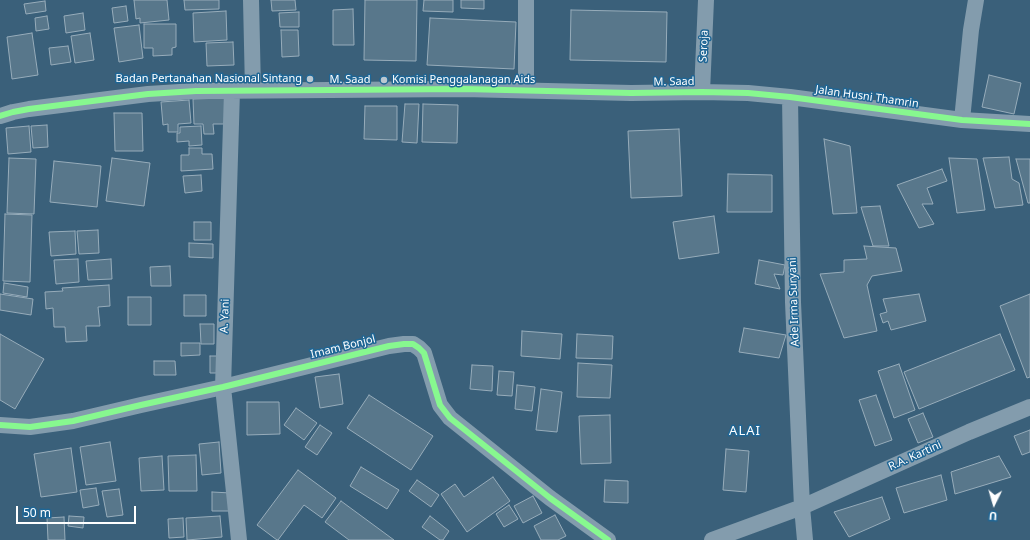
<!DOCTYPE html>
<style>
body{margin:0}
#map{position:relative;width:1030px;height:540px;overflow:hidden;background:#3a607a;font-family:"Noto Sans",sans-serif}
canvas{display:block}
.north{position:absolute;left:974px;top:484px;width:40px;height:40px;-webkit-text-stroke:3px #1f6695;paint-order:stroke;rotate:185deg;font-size:11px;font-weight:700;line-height:16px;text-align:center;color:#fff}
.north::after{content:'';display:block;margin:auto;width:14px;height:18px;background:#fff;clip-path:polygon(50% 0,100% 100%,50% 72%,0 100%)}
.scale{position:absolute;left:16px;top:506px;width:120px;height:18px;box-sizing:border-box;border:2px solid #fff;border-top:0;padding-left:5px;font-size:12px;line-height:14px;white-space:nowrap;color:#fff;-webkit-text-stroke:3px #1f6695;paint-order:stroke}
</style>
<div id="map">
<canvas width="1030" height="540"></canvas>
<div class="north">U</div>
<div class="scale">50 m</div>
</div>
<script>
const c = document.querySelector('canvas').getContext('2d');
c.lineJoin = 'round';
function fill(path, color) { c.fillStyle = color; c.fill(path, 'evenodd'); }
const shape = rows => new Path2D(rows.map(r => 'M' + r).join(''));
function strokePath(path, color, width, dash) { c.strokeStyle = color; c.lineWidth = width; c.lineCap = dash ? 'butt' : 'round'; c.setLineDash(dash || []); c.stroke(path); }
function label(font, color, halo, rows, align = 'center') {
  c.font = font + ' "Noto Sans",sans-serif'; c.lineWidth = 3; c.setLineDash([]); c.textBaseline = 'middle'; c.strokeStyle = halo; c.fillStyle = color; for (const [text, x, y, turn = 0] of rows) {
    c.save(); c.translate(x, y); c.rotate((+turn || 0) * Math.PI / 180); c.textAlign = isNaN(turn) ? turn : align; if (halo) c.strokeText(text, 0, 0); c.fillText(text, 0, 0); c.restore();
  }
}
const building = shape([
 [134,0,167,0,169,20,140,23,140,18,136,19,134,0],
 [184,0,219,0,219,9,185,10,184,0],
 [271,0,295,0,296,10,272,11,271,0],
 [365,0,417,0,416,61,364,60,365,0],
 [424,0,453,0,453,12,423,11,424,0],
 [461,0,484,0,484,9,461,8,461,0],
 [45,1,46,11,26,14,24,4,45,1],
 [126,6,128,21,114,23,112,8,126,6],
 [353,9,354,45,333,45,333,10,353,9],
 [571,10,667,12,666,62,570,60,571,10],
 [226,11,227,40,194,42,193,13,226,11],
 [299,12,299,27,280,27,279,13,299,12],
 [83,13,85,30,66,33,64,16,83,13],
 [47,16,49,29,36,31,35,18,47,16],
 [430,18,516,22,514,69,427,65,430,18],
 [144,24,176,24,176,47,172,48,172,55,153,56,153,48,144,48,144,24],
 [139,25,143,58,119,62,114,28,139,25],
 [281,30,298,30,299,56,282,57,281,30],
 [32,33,38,75,12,79,7,37,32,33],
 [90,33,94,60,75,63,71,36,90,33],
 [233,42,234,65,207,66,206,43,233,42],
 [68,46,71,62,51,65,49,48,68,46],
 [989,75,1021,83,1014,114,982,107,989,75],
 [225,98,225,124,213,124,214,134,204,134,203,124,194,124,193,99,225,98],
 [189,100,191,123,178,124,178,132,168,132,168,124,163,125,161,102,189,100],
 [405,104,419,104,417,143,402,142,405,104],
 [423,104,458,105,457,143,422,142,423,104],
 [365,106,397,106,397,140,364,139,365,106],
 [114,113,142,113,143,151,115,151,114,113],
 [47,125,48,147,33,148,31,126,47,125],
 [29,126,31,152,8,154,6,128,29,126],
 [201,126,202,145,189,146,189,141,177,142,177,133,180,133,180,127,201,126],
 [679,129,682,196,631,198,628,131,679,129],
 [824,139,850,146,857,213,833,214,824,139],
 [189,148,202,148,202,154,212,154,213,169,181,171,181,155,189,155,189,148],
 [1009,157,1012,179,1019,183,1023,205,995,208,983,158,1009,157],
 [9,158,36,159,34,214,7,213,9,158],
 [112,158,150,163,144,206,106,201,112,158],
 [949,158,977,159,985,210,957,213,949,158],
 [1016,159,1030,159,1030,203,1028,203,1016,159],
 [54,161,101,166,97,207,50,202,54,161],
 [942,169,947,181,927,188,933,204,922,204,934,224,919,228,897,185,942,169],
 [728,174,772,175,772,212,727,212,728,174],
 [201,175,202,191,185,193,183,176,201,175],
 [880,206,889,246,873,246,861,207,880,206],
 [5,214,32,215,30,282,3,281,5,214],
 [714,216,719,253,679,259,673,222,714,216],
 [194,222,211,222,211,240,194,240,194,222],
 [98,230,99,253,79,254,77,231,98,230],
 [75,231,76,254,51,256,49,232,75,231],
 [189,243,213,244,213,258,189,257,189,243],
 [864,246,896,248,902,271,872,276,867,285,877,331,844,338,820,274,844,272,844,260,867,259,864,246],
 [78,259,79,282,56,284,54,260,78,259],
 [111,259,112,279,88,280,86,261,111,259],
 [759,260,785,265,783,275,774,274,780,289,755,284,759,260],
 [170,266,171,286,151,286,150,267,170,266],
 [4,283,28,287,27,297,3,293,4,283],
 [109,285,110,306,98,307,100,326,86,326,87,341,66,342,65,327,54,327,53,308,46,309,45,292,63,291,62,288,109,285],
 [0,294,33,299,31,315,0,310,0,294],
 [919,294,926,321,891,330,888,321,883,323,880,314,887,312,883,299,919,294],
 [1030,294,1030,377,1027,378,1000,306,1030,294],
 [184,295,206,295,206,316,184,316,184,295],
 [128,297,151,297,151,325,128,325,128,297],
 [200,324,214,324,214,344,201,344,200,324],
 [744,328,786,335,779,358,739,352,744,328],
 [522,331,562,334,560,359,521,356,522,331],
 [0,334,44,359,15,409,0,400,0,334],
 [577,334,613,336,612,359,576,358,577,334],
 [1000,334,1015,370,919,409,904,372,1000,334],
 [181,343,200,343,200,355,181,356,181,343],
 [210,356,223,356,224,373,210,373,210,356],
 [154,361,175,361,176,375,154,375,154,361],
 [578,363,612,365,610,398,577,397,578,363],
 [899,364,915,410,894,418,878,371,899,364],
 [472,365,493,366,492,391,470,389,472,365],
 [499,371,514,372,512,396,497,395,499,371],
 [339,374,343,404,320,408,315,377,339,374],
 [517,385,535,387,532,411,515,409,517,385],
 [541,389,562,392,557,432,536,430,541,389],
 [369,395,433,436,411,470,347,428,369,395],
 [876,395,892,440,875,446,859,400,876,395],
 [247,402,279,402,280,434,247,435,247,402],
 [296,408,317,423,304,440,284,425,296,408],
 [923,413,933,437,918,443,908,419,923,413],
 [610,415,611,463,581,464,579,416,610,415],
 [320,425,332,433,317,455,305,447,320,425],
 [1030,430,1030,452,1022,455,1014,436,1030,430],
 [110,442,116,481,86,485,80,447,110,442],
 [219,442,221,473,202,475,199,444,219,442],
 [71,448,77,492,41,497,34,454,71,448],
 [726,449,749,451,746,492,723,490,726,449],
 [196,455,197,491,169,491,168,456,196,455],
 [162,456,164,490,141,491,139,458,162,456],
 [999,456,1011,477,955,494,951,472,999,456],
 [361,467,399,490,387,509,350,486,361,467],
 [298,470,336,498,322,518,304,505,278,540,277,540,257,525,298,470],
 [941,475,947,500,904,513,896,488,941,475],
 [493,477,510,501,467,532,441,494,455,484,464,497,493,477],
 [417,480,439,495,431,507,409,491,417,480],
 [605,480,628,481,628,503,604,502,605,480],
 [96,488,99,505,83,508,80,490,96,488],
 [119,489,123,515,107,517,102,491,119,489],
 [212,492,231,493,230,511,212,511,212,492],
 [533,496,542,513,523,523,514,506,533,496],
 [882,497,890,519,849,537,834,512,882,497],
 [341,501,394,540,349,540,325,522,341,501],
 [509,505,518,519,504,527,496,514,509,505],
 [555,515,566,536,558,540,541,540,534,526,555,515],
 [69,516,84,517,83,528,68,526,69,516],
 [220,516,222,537,187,540,186,518,220,516],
 [430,516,449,531,443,540,440,540,422,527,430,516],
 [64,517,65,540,48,540,47,518,64,517],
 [183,518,184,537,169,538,168,519,183,518]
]);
const street = shape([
 [251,0,253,90],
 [526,0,526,90],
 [232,91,223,387,239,540],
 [702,92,706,0],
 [790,97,793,302,802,507,805,540],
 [0,116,13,112,29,109,148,94,196,91,464,89,631,93,702,92,748,93,790,97,962,120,1030,124],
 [962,120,971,30,976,0],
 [0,425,30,427,73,421,141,405,223,387,389,346,404,344,413,344,419,348,424,353,440,405,450,418,550,498,608,540],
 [712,540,802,507,969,432,1030,407]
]);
const cycleway = shape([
 [0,116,13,112,29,109,148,94,196,91,464,89,631,93,702,92,748,93,790,97,962,120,1030,124],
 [0,425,30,427,73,421,141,405,223,387,389,346,404,344,413,344,419,348,424,353,440,405,450,418,550,498,608,540]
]);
const markers = [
 [310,79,4,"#bac7d0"],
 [384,80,4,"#bac7d0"]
];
const streetNames = [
 ["Seroja",704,46,-88],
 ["M. Saad",350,80],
 ["M. Saad",674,82,-1],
 ["Jalan Husni Thamrin",867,97,8],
 ["Ade Irma Suryani",794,302,-92],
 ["A. Yani",225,316,-88],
 ["Imam Bonjol",343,347,-14],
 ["R.A. Kartini",915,456,-24]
];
const poiNames = [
 ["Badan Pertanahan Nasional Sintang",302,79],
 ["Komisi Penggalanagan Aids",392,80,"left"]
];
const quarterNames = [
 ["ALAI",745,431]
];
fill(building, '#58778b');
strokePath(building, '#97acba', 1);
strokePath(street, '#839cad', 16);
strokePath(cycleway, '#87f88f', 6);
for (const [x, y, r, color] of markers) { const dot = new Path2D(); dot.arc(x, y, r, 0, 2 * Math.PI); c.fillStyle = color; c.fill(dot); strokePath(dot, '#1f6695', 1.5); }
label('11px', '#fff', '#1f6695', streetNames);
label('11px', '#fff', '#1f6695', poiNames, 'right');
c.letterSpacing = '1px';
label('13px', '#fff', '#1f6695', quarterNames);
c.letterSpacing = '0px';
</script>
